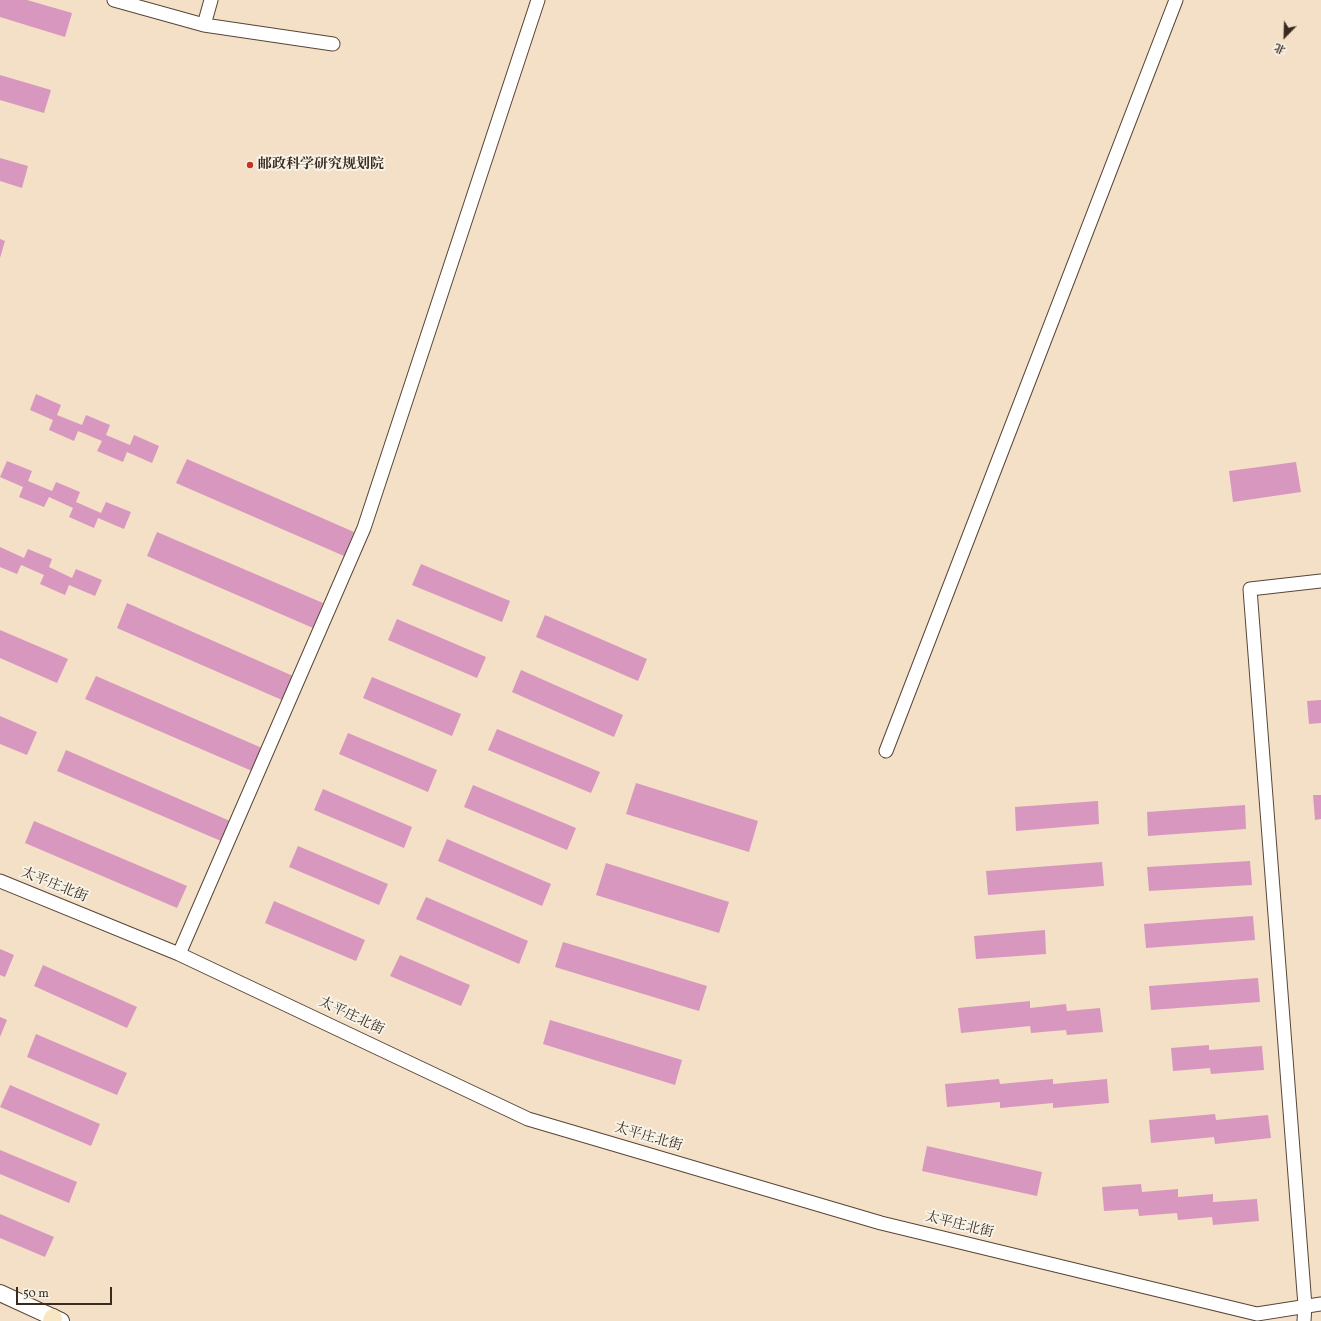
<!DOCTYPE html>
<meta charset="utf-8">
<style>
body{margin:0}
#map{position:relative;width:1321px;height:1321px;overflow:hidden;background:#f4e0c6;font-family:Vollkorn,"Noto Serif SC",serif}
canvas{display:block}
.north{position:absolute;left:1265px;top:16px;width:40px;height:40px;-webkit-text-stroke:3px #f7f3e8;paint-order:stroke;rotate:203deg;font-size:11px;font-weight:700;line-height:16px;text-align:center;color:#3b2a1e}
.north::after{content:'';display:block;margin:auto;width:14px;height:18px;background:#3b2a1e;clip-path:polygon(50% 0,100% 100%,50% 72%,0 100%)}
.scale{position:absolute;left:16px;top:1287px;width:96px;height:18px;box-sizing:border-box;border:2px solid #3b2a1e;border-top:0;padding-left:5px;font-size:12px;line-height:14px;white-space:nowrap;color:#3b2a1e;-webkit-text-stroke:3px #f7f3e8;paint-order:stroke}
</style>
<div id="map">
<canvas width="1321" height="1321"></canvas>
<div class="north">北</div>
<div class="scale">50 m</div>
</div>
<script>
const c = document.querySelector('canvas').getContext('2d');
c.lineJoin = 'round';
function fill(path, color) { c.fillStyle = color; c.fill(path, 'evenodd'); }
const shape = rows => new Path2D(rows.map(r => 'M' + r).join(''));
function strokePath(path, color, width, dash) { c.strokeStyle = color; c.lineWidth = width; c.lineCap = dash ? 'butt' : 'round'; c.setLineDash(dash || []); c.stroke(path); }
function label(font, color, halo, rows, align = 'center') {
  c.font = font + ' Vollkorn,"Noto Serif SC",serif'; c.lineWidth = 4; c.setLineDash([]); c.textBaseline = 'middle'; c.strokeStyle = halo; c.fillStyle = color; for (const [text, x, y, turn = 0] of rows) {
    c.save(); c.translate(x, y); c.rotate((+turn || 0) * Math.PI / 180); c.textAlign = isNaN(turn) ? turn : align; if (halo) c.strokeText(text, 0, 0); c.fillText(text, 0, 0); c.restore();
  }
}
const building = shape([
 [0,0,27,0,72,13,65,37,0,17],
 [0,75,51,90,44,113,0,100],
 [0,158,28,166,22,188,0,181],
 [0,239,5,241,0,258],
 [36,394,61,405,57,415,82,425,86,415,110,425,106,435,130,445,134,435,159,446,152,463,127,452,123,462,97,451,102,441,78,431,74,441,49,430,53,420,30,410],
 [187,459,354,532,344,556,176,483],
 [7,461,32,471,28,481,52,491,56,482,80,492,76,502,101,513,106,502,131,512,124,529,98,518,94,528,69,517,73,508,49,497,44,507,19,497,23,487,0,477],
 [1296,462,1301,492,1233,502,1229,471],
 [157,532,323,603,313,628,147,556],
 [0,547,24,558,28,549,52,559,49,567,72,578,76,569,102,580,95,596,69,585,65,595,40,584,44,575,21,565,17,574,0,567],
 [421,564,510,601,502,622,412,585],
 [127,603,293,676,282,700,117,628],
 [545,615,647,659,638,681,536,637],
 [397,619,486,657,477,678,388,640],
 [0,630,68,659,57,683,0,658],
 [521,670,623,715,614,737,512,692],
 [96,676,262,748,252,771,85,699],
 [372,677,461,714,452,736,363,698],
 [1321,700,1321,723,1309,724,1307,701],
 [0,716,37,732,27,755,0,744],
 [497,729,600,772,591,793,488,750],
 [348,733,437,770,428,792,339,754],
 [66,750,230,821,221,841,57,771],
 [636,783,758,821,749,852,626,814],
 [473,785,576,828,567,850,464,807],
 [323,789,412,827,404,848,314,810],
 [1313,795,1321,795,1321,819,1315,820],
 [1098,801,1099,824,1016,831,1015,807],
 [1245,805,1246,829,1148,836,1147,812],
 [34,821,187,886,177,908,25,843],
 [447,839,551,884,542,906,438,861],
 [298,846,388,884,379,905,289,867],
 [1250,861,1252,885,1149,891,1147,867],
 [1102,862,1104,886,988,895,986,871],
 [606,863,729,902,719,933,596,895],
 [426,897,528,941,519,964,416,919],
 [274,901,365,940,356,961,265,923],
 [1253,916,1255,940,1146,948,1144,924],
 [1045,930,1046,954,976,959,974,936],
 [563,942,707,986,699,1011,555,967],
 [0,949,14,955,5,977,0,975],
 [400,955,470,985,461,1006,390,976],
 [43,965,137,1007,127,1028,34,986],
 [1258,978,1260,1002,1151,1010,1149,986],
 [1030,1001,1030,1008,1066,1004,1067,1011,1100,1008,1103,1032,1067,1035,1066,1030,1031,1033,1030,1026,961,1033,958,1008],
 [0,1017,7,1020,0,1037],
 [550,1020,682,1060,675,1085,543,1044],
 [36,1034,127,1073,117,1095,27,1057],
 [1209,1045,1209,1050,1262,1046,1264,1070,1211,1074,1210,1068,1173,1071,1171,1048],
 [999,1079,1000,1084,1053,1079,1053,1084,1107,1079,1109,1103,1053,1108,1053,1103,1000,1108,1000,1102,947,1107,945,1084],
 [10,1085,100,1124,91,1146,0,1107],
 [1215,1114,1216,1120,1268,1115,1271,1138,1215,1144,1214,1137,1151,1143,1149,1120],
 [927,1146,1042,1172,1037,1196,922,1171],
 [0,1150,77,1182,69,1203,0,1174],
 [1141,1184,1142,1192,1178,1189,1178,1197,1213,1194,1213,1202,1257,1199,1259,1221,1213,1225,1212,1217,1178,1220,1177,1213,1139,1216,1138,1209,1104,1211,1102,1187],
 [0,1214,54,1237,45,1257,0,1238]
]);
const minor = shape([
 [114,0,204,25,333,44],
 [204,25,211,0],
 [886,751,1176,0],
 [0,881,179,954,528,1119,881,1223,1257,1314,1321,1304],
 [179,954,364,528,538,0],
 [1304,1321,1305,1306,1250,589,1321,581]
]);
const tertiary = shape([
 [0,1293,61,1321]
]);
const secondary = shape([
 [52,1321,53,1318]
]);
const markers = [
 [250,165,4,"#c8321e"]
];
const poiNames = [
 ["邮政科学研究规划院",258,165]
];
const streetNames = [
 ["太平庄北街",54,886,22],
 ["太平庄北街",351,1017,25],
 ["太平庄北街",648,1138,16],
 ["太平庄北街",959,1226,14]
];
fill(building, '#d897be');
strokePath(minor, '#574537', 15);
strokePath(tertiary, '#574537', 18);
strokePath(secondary, '#574537', 20);
strokePath(minor, '#fff', 13);
strokePath(tertiary, '#fff', 16);
strokePath(secondary, '#f7e8c3', 18);
for (const [x, y, r, color] of markers) { const dot = new Path2D(); dot.arc(x, y, r, 0, 2 * Math.PI); c.fillStyle = color; c.fill(dot); strokePath(dot, '#f7f3e8', 1.5); }
label('bold 14px', '#3b2a1e', '#f7f3e8', poiNames, 'left');
label('14px', '#3b2a1e', '#f7f3e8', streetNames);
</script>
